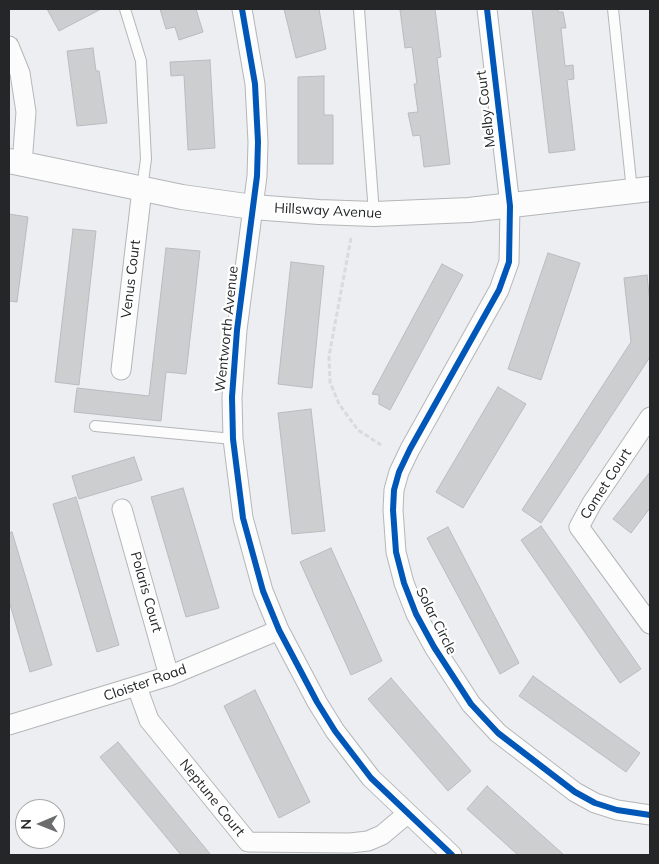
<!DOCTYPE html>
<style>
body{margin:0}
#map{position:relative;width:659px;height:864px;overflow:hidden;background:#eceef1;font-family:Mulish,sans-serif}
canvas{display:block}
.frame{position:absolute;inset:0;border:10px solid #242628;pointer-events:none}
.north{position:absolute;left:15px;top:799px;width:50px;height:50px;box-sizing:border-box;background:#fff;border:1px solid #a7a8a9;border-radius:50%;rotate:269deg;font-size:14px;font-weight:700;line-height:20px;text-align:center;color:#242628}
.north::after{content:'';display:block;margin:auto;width:18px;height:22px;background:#6a6c6e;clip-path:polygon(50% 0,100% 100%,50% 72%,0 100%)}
</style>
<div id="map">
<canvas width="659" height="864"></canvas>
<div class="frame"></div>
<div class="north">N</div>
</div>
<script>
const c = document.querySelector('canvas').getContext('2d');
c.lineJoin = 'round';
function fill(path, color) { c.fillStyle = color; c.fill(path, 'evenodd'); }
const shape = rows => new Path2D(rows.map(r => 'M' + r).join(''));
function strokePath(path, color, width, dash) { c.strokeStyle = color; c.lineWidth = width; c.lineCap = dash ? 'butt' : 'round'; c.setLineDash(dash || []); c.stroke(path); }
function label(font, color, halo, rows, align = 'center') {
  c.font = font + ' Mulish,sans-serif'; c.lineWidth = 4.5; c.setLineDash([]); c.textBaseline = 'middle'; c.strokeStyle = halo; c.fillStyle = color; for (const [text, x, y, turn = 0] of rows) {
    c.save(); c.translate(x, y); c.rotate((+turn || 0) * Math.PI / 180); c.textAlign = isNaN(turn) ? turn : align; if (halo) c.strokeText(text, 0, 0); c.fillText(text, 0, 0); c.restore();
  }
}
const building = shape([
 [47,9,101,9,59,31,47,9],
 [160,9,196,9,203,32,179,40,175,27,166,29,160,9],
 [284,9,319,9,326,49,296,58,284,9],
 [409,9,435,9,441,57,437,58,450,164,424,167,420,135,413,136,408,113,418,112,414,84,417,84,412,47,405,48,400,10,409,9],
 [532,9,558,9,558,12,563,12,566,28,561,28,565,66,573,65,574,79,567,80,575,150,549,153,532,9],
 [93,48,96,71,99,71,107,123,77,126,67,51,93,48],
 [210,60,215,148,188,150,184,75,171,76,170,62,210,60],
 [324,76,324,115,333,115,333,164,298,164,298,77,324,76],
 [9,214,28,217,17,302,9,301,9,214],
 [73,229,96,231,79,385,55,382,73,229],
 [166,248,200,251,186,374,166,372,161,421,74,412,77,388,149,396,166,248],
 [548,253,580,263,541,380,508,369,548,253],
 [291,262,324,266,312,388,278,384,291,262],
 [442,264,463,275,390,410,379,404,379,395,372,394,442,264],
 [647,275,650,303,650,357,541,523,522,510,631,342,624,278,647,275],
 [498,387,526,404,463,508,436,492,498,387],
 [311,409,325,531,292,534,278,413,311,409],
 [134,457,142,480,79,499,72,476,134,457],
 [650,472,650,508,631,533,613,519,650,472],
 [183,488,219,608,186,617,151,497,183,488],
 [76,497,119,645,97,652,53,504,76,497],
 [541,526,641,669,620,683,521,540,541,526],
 [448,527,519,663,500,674,427,538,448,527],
 [12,532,52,665,30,672,9,601,9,533,12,532],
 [331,548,382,661,351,675,300,562,331,548],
 [533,676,640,753,626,772,519,696,533,676],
 [391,678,471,771,448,791,368,699,391,678],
 [255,690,310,802,279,818,224,706,255,690],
 [118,742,211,855,181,855,100,757,118,742],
 [487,786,564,855,518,855,467,809,487,786]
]);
const path = shape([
 [351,238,329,356,330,382,339,404,358,430,381,445]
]);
const service = shape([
 [125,9,141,61,146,159,142,189],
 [359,9,374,214],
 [613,9,632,191],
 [95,426,233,439]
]);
const minor = shape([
 [242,9,255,84,258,142,257,176,237,330,232,397,233,439,243,518,263,591,279,630,317,702,335,731,371,778,452,855],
 [487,9,510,206,509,262,499,290,410,449,399,472,394,490,393,510,396,552,404,583,416,614,434,647,471,704,498,733,575,792,595,803,617,810,650,815],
 [9,46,20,73,26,112,22,164],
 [121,370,142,189],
 [650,417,592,503,579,527,650,624],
 [122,509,169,676],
 [137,687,149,720,248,842,350,843,368,841,382,835,407,814],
 [9,725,169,676,279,630]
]);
const tertiary = shape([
 [9,161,182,197,253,207,319,212,374,214,469,210,650,189]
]);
const cycleway = shape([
 [242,9,255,84,258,142,257,176,237,330,232,397,233,439,243,518,263,591,279,630,317,702,335,731,371,778,452,855],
 [487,9,510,206,509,262,499,290,410,449,399,472,394,490,393,510,396,552,404,583,416,614,434,647,471,704,498,733,575,792,595,803,617,810,650,815]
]);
const streetNames = [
 ["Melby Court",486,109,-97],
 ["Hillsway Avenue",328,211,3],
 ["Venus Court",131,279,-83],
 ["Wentworth Avenue",227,329,-84],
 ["Comet Court",606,484,-57],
 ["Polaris Court",146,592,74],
 ["Solar Circle",436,621,63],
 ["Cloister Road",145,683,-19],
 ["Neptune Court",212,798,51]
];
fill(building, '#ccced0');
strokePath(building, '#babbbe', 1);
strokePath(service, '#b4b6b8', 12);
strokePath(minor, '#b4b6b8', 21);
strokePath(tertiary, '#b4b6b8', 26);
strokePath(path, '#d9dadc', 3, [5, 2.5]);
strokePath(service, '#fcfcfd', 10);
strokePath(minor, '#fcfcfd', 19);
strokePath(tertiary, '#fcfcfd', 24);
strokePath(cycleway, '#0057b8', 6);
label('14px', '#242628', '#fff', streetNames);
</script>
